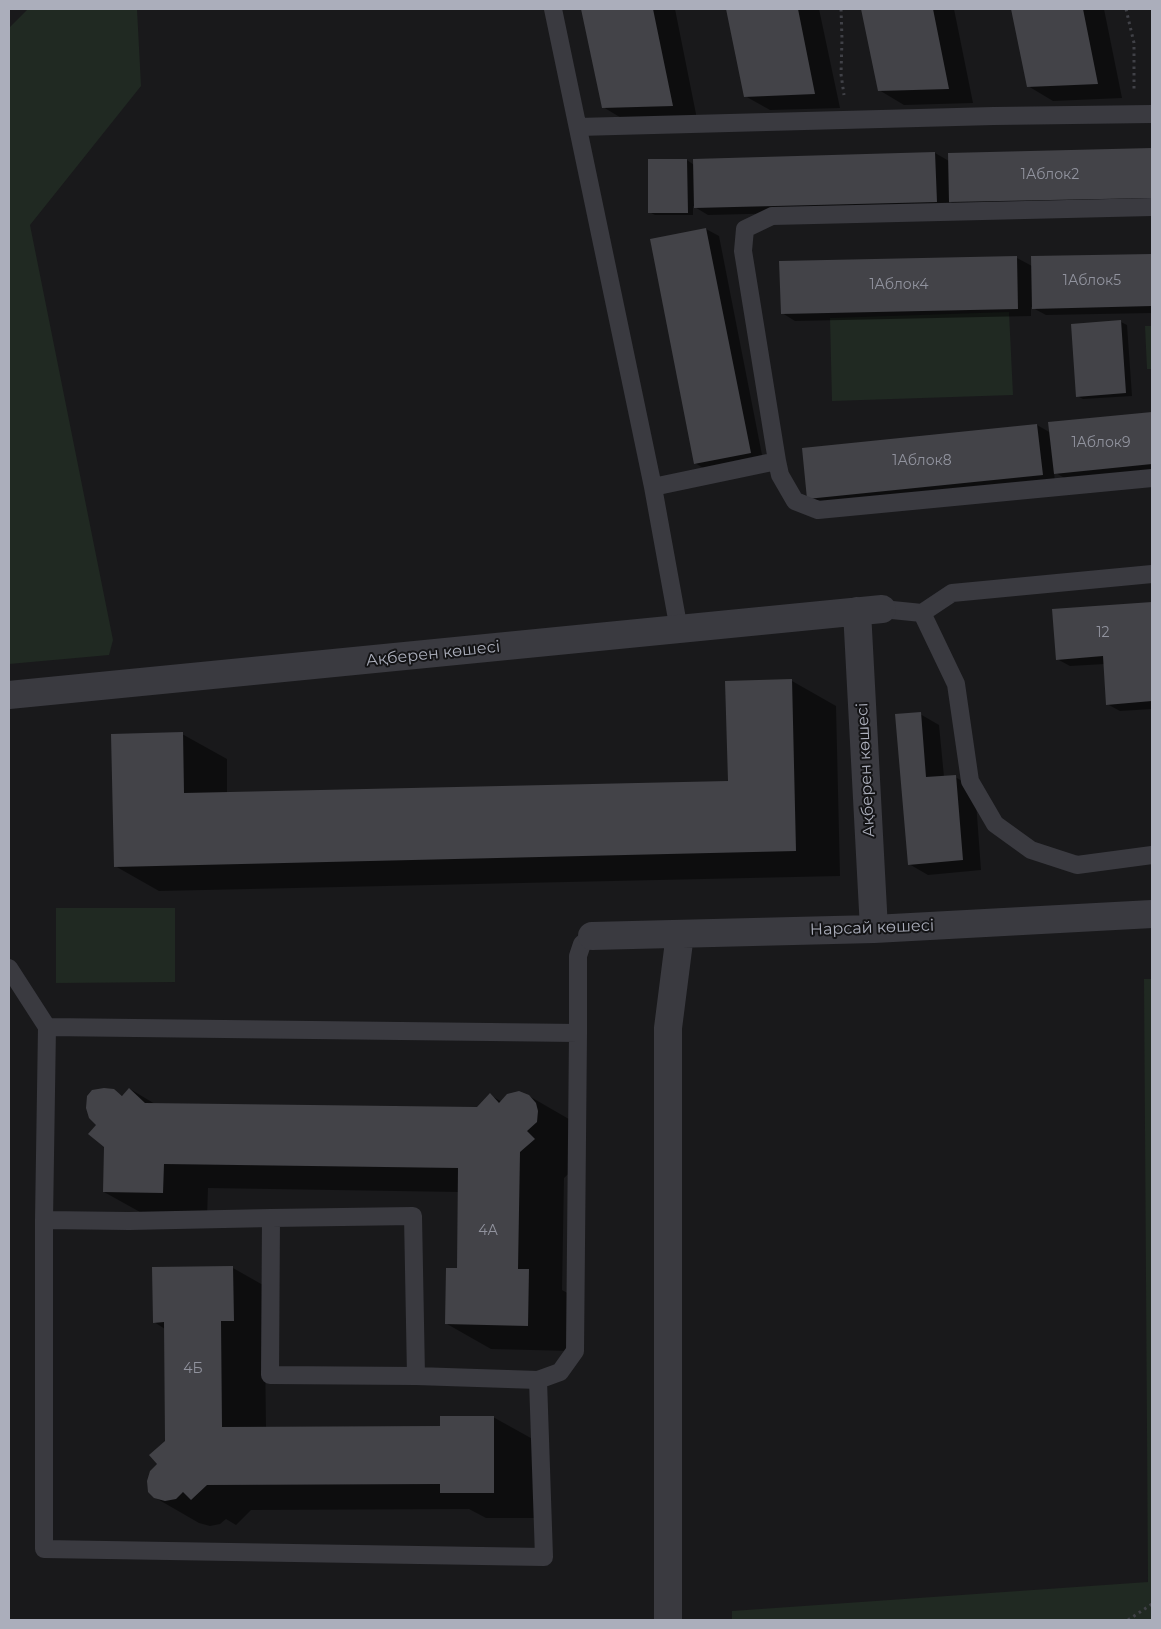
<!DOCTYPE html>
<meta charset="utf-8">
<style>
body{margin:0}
#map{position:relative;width:1161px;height:1629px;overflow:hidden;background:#19191b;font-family:Montserrat,sans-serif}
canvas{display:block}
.frame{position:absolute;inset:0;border:10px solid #abaebb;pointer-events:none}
</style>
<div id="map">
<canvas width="1161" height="1629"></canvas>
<div class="frame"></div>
</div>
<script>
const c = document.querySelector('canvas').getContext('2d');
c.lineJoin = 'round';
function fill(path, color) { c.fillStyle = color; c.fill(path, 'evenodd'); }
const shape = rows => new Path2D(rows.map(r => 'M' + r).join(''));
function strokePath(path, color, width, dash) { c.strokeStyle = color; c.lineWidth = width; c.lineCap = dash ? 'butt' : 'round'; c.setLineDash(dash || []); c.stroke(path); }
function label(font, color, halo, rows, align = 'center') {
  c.font = font + ' Montserrat,sans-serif'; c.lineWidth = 4; c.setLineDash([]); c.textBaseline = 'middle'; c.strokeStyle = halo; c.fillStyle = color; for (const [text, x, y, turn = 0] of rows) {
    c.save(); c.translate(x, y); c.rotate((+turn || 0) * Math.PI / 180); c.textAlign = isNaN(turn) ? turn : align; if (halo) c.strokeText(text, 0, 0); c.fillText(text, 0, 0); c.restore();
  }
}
const green = shape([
 [28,9,137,9,141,86,30,225,113,640,109,655,9,664,9,28],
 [1009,312,1013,395,832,401,830,318],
 [1145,326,1152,326,1152,369,1147,369],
 [56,908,175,908,175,982,56,983],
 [1144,979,1152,979,1152,1620,732,1620,732,1611,1148,1582]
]);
const shadow = shape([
 [583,9,675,9,697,119,628,122,603,107],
 [727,9,819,9,840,108,770,110,745,96],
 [862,9,954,9,973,103,904,105,879,90],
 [1012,9,1104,9,1122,98,1053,101,1028,86],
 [1152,149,1152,205,963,209,949,201,949,209,708,215,693,206,693,215,655,215,649,212,687,160,694,165,694,160,935,153,949,161,949,154],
 [706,229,719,236,763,460,708,471,695,463,651,240],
 [1152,255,1152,313,1046,315,1031,307,1031,316,795,321,782,313,781,262,1017,258,1032,266,1032,258],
 [1121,322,1127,325,1132,396,1083,399,1077,396],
 [1152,413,1152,472,1068,480,1054,472,1055,482,821,506,809,498,1037,425,1051,433,1050,423],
 [1152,603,1152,709,1120,711,1107,704,1105,664,1070,666,1057,659,1054,611],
 [792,681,836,706,840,876,159,891,115,866,182,734,227,759,227,794,729,782],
 [920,714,939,725,944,777,955,777,975,788,981,870,928,875,909,864],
 [130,1089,155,1104,478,1108,490,1095,502,1102,529,1096,574,1122,578,1165,564,1178,562,1290,573,1296,572,1351,491,1349,447,1324,458,1269,459,1192,208,1188,207,1218,149,1217,104,1192,105,1147,98,1125,114,1091,123,1096],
 [233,1268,277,1293,265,1346,266,1428,441,1427,493,1417,538,1442,538,1518,486,1518,469,1509,251,1510,236,1525,226,1519,220,1524,210,1526,199,1523,154,1497,159,1464,166,1441,165,1329,154,1322]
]);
const building = shape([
 [581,9,653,9,673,106,602,108],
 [726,9,798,9,815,94,744,97],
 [861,9,933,9,949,89,878,91],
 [1011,9,1083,9,1098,84,1027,87],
 [1152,148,1152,198,949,202,948,153],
 [935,152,937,202,694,208,693,159],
 [648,159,687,159,688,213,648,213],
 [706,228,751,453,694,464,650,239],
 [1152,254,1152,306,1032,309,1031,256],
 [1017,256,1018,309,781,314,779,261],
 [1121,320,1126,393,1076,397,1071,324],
 [1152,412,1152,464,1054,474,1048,422],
 [1037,424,1043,475,807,499,802,448],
 [1152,602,1152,701,1106,705,1103,656,1056,660,1052,609],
 [792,679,796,851,114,867,111,734,183,732,184,793,728,781,725,681],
 [921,712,926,777,956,775,963,860,908,865,895,714],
 [104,1088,114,1089,122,1096,129,1088,145,1103,477,1107,490,1093,499,1103,507,1094,519,1091,529,1095,536,1103,538,1111,537,1122,527,1131,535,1139,520,1152,518,1269,529,1269,528,1326,445,1324,446,1268,457,1268,458,1168,164,1164,163,1193,103,1192,104,1147,88,1134,96,1125,89,1118,86,1108,87,1096,92,1090],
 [233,1266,234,1321,221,1321,222,1427,440,1426,440,1416,494,1416,494,1493,440,1493,440,1484,207,1485,191,1500,183,1492,176,1499,165,1501,154,1498,148,1492,147,1481,150,1471,157,1464,149,1455,165,1441,164,1322,153,1323,152,1267]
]);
const path = shape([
 [841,9,842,39,841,74,844,95],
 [1126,9,1134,43,1134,89],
 [1128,1620,1152,1604]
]);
const service = shape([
 [553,9,653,487,679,630],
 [578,127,994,116,1152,114],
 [1152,207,772,216,745,229,743,251,777,461,780,475,795,501,818,510,1152,478],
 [653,487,777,461],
 [882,609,922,613,952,593,1152,574],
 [922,613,956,684,970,781,995,824,1031,850,1077,865,1152,855],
 [9,968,47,1027,44,1220,44,1549,544,1557,538,1380],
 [578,1033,578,956,582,944,592,936],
 [271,1218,270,1375,416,1376],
 [44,1220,129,1221,271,1218,413,1216,416,1376,538,1380,560,1372,575,1351,578,1033,47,1027]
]);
const minor = shape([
 [857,611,874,929],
 [9,695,882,609],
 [592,936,874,929,1152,914],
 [668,1620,668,1028,680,934]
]);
const numberNames = [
 ["1Аблок2",1050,175],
 ["1Аблок5",1092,281],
 ["1Аблок4",899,285],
 ["1Аблок9",1101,443],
 ["1Аблок8",922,461],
 ["12",1103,633],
 ["4А",488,1231],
 ["4Б",193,1369]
];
const streetNames = [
 ["Ақберен көшесі",433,654,-6],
 ["Ақберен көшесі",866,770,-93],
 ["Нарсай көшесі",872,928,-2]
];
fill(green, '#202922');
fill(shadow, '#0007');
fill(building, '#434348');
strokePath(path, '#404147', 3, [2.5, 4]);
strokePath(service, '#3a3a40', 18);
strokePath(minor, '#3a3a40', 28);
label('14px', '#91939e', null, numberNames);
label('16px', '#abaebb', '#141416', streetNames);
</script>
